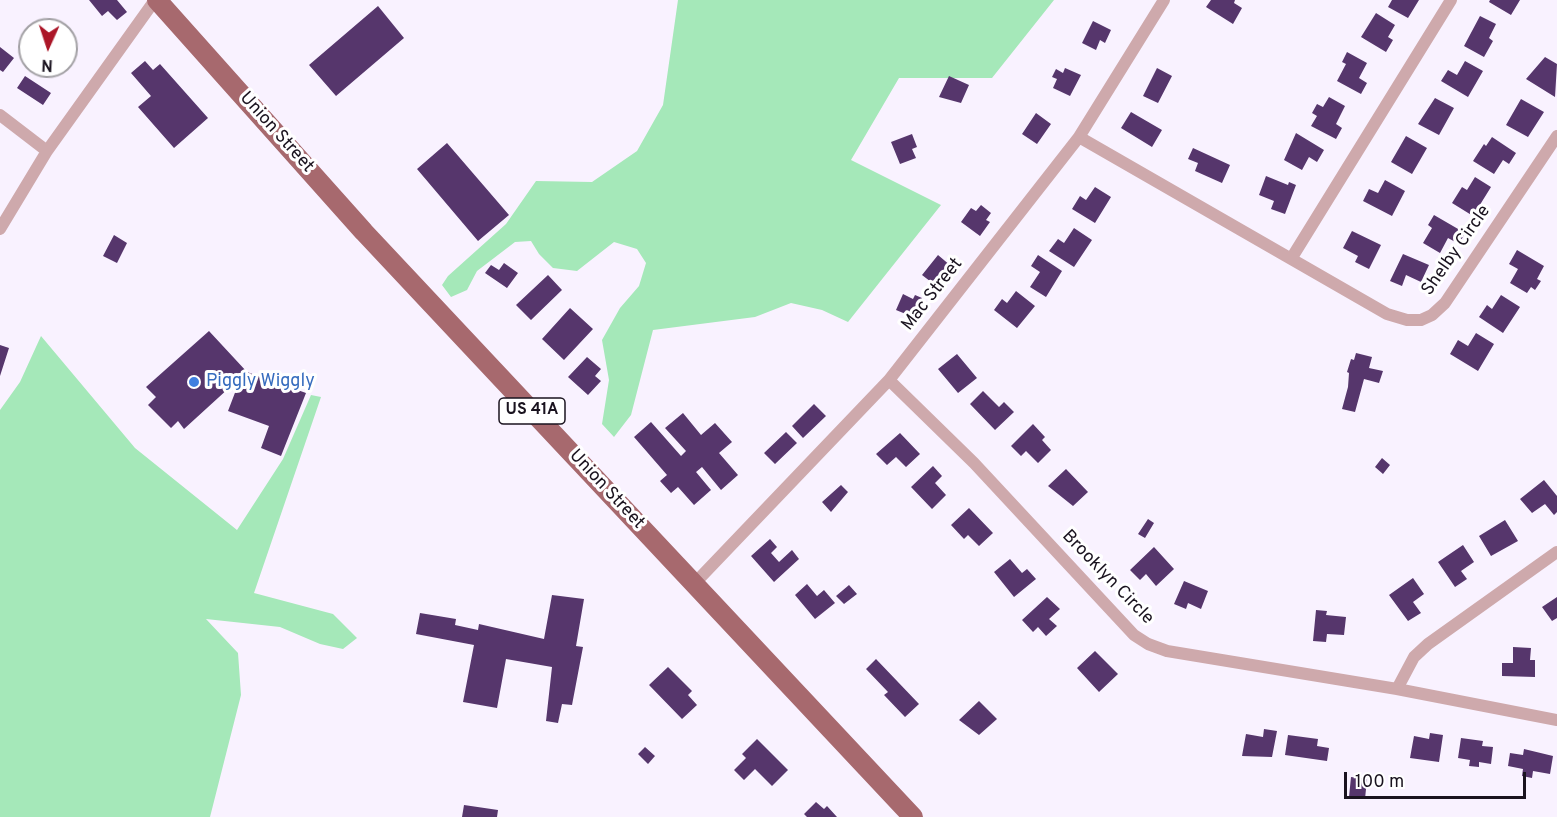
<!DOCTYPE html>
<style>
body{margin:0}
#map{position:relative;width:1557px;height:817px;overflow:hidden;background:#f9f2ff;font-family:Overpass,sans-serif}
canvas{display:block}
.north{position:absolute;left:18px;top:18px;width:60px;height:60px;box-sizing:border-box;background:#fff;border:2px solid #a3a1a5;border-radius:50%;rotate:183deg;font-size:16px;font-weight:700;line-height:24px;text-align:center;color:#1a131f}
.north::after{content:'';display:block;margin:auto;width:21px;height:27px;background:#ab1628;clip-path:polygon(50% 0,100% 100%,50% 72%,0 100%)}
.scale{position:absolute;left:1344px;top:772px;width:182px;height:27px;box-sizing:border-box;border:3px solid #1a131f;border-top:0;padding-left:8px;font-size:18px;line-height:21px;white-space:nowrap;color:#1a131f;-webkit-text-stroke:4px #fff;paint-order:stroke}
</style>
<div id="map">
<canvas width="1557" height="817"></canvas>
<div class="north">N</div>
<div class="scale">100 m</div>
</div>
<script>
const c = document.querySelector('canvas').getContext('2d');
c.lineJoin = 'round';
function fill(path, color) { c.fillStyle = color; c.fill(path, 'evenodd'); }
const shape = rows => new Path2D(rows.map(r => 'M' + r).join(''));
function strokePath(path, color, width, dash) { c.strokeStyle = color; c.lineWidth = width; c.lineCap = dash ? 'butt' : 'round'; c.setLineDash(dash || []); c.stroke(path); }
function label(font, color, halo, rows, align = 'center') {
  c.font = font + ' Overpass,sans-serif'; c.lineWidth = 6; c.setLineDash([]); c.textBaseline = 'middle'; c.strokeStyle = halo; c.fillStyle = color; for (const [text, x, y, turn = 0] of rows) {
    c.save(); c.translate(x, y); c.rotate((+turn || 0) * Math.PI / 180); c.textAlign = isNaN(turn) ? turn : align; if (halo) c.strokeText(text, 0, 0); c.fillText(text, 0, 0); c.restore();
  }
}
const green = shape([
 [678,0,1054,0,992,78,899,78,851,160,941,205,848,322,822,310,791,303,755,317,653,330,631,415,614,437,602,424,609,380,602,340,620,308,639,286,646,263,637,249,614,242,577,271,553,268,539,254,531,241,515,242,477,271,467,290,451,297,442,285,448,276,506,224,536,181,592,182,637,151,663,105],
 [41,336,135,448,237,530,283,459,311,395,321,397,254,593,333,614,357,638,343,649,320,644,280,627,206,619,238,653,241,695,210,817,0,817,0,410,20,382]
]);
const building = shape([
 [89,0,117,0,127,12,117,20,108,11,102,16],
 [1211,0,1235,0,1234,3,1242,8,1233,24,1206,7],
 [1392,0,1419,0,1408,18,1388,7],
 [1490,0,1520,0,1511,15,1489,2],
 [378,6,404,38,336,96,309,65],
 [1376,13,1395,25,1388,37,1393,40,1386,52,1361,37],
 [1480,16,1496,24,1489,38,1493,41,1484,57,1464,46],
 [1093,21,1111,30,1105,43,1100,40,1096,50,1082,43],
 [0,47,14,58,3,72,0,70],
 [1347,52,1367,63,1359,78,1367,83,1361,94,1337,81,1346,64,1342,62],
 [1545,57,1557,64,1555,97,1526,79],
 [145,61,153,70,160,64,208,118,174,148,138,107,151,96,131,73],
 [1465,61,1483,71,1468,97,1441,81,1448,70,1457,75],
 [1065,68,1081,75,1070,96,1053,88,1057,79,1052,77,1056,69,1063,73],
 [1157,68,1172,76,1158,103,1143,96],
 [25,76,51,93,43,105,17,88],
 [949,76,969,85,961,103,939,97],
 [1329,97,1345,106,1336,124,1342,128,1336,139,1311,126,1317,116,1312,113,1317,104,1323,107],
 [1435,98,1454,108,1439,135,1418,124],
 [1521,99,1544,112,1528,137,1506,125],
 [1131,112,1162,130,1152,147,1121,128],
 [1036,113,1051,124,1037,144,1022,134],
 [1296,133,1324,150,1317,162,1309,157,1302,170,1284,160],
 [912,134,917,147,912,149,916,158,900,164,891,142],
 [1406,136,1427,148,1412,174,1391,162],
 [1492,137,1516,153,1509,164,1503,160,1494,174,1473,161,1484,144,1486,146],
 [447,143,509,215,478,241,417,169],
 [1193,148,1230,165,1222,183,1195,171,1198,163,1188,159],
 [1266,176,1288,185,1289,182,1296,185,1285,214,1271,209,1274,201,1259,195],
 [1475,177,1491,187,1473,216,1452,203,1462,187,1467,190],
 [1385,180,1405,191,1392,216,1363,201,1369,189,1378,193],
 [1095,187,1111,197,1095,223,1072,209,1080,196,1086,200],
 [981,205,991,213,986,220,990,222,980,236,961,222,971,208,976,211],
 [1434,215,1465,233,1459,244,1448,238,1440,253,1423,243,1432,228,1428,225],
 [1074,228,1092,240,1074,267,1049,251,1058,239,1064,243],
 [1352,231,1381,245,1369,269,1355,262,1358,256,1343,248],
 [114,235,127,243,117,263,103,256],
 [1517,250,1544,266,1537,279,1541,281,1535,290,1531,287,1527,293,1510,283,1518,269,1509,264],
 [1403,254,1429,265,1421,282,1406,275,1402,286,1390,281],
 [938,255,951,266,935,285,922,275],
 [1038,255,1062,271,1046,297,1030,287,1040,272,1031,266],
 [504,263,518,273,507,288,485,273,491,265,499,270],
 [548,275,562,290,531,320,516,305],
 [1016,291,1035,306,1017,328,994,310,1002,299,1007,303],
 [903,294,913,299,915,295,922,298,913,317,896,310],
 [1501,295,1520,307,1503,333,1479,317,1487,305,1492,309],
 [570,308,593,329,564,360,542,339],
 [209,331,247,372,306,393,281,456,261,448,269,426,228,411,241,377,184,429,178,421,171,428,148,405,156,397,146,387],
 [1476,333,1494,344,1478,371,1450,354,1458,340,1468,346],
 [0,345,9,348,0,376],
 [1356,353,1372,357,1369,368,1383,371,1379,383,1364,379,1355,412,1342,409,1348,387,1349,373,1347,372,1351,359,1354,360],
 [957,354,977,378,958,393,938,369],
 [587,357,601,369,595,376,601,381,588,395,568,377],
 [983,391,999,407,1004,402,1014,412,995,430,970,404],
 [814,404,826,416,803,438,792,426],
 [683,413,701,435,715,423,732,442,719,453,738,475,721,490,702,467,696,472,711,490,694,505,678,487,671,493,660,481,667,475,634,437,651,422,681,456,686,451,665,428],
 [1033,424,1045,437,1042,440,1051,450,1038,463,1026,451,1021,456,1011,446],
 [786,432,797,443,775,464,764,453],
 [900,433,920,454,906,467,896,457,887,465,876,454],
 [1382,458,1390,465,1383,474,1375,467],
 [933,466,942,476,935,483,946,495,932,509,911,487],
 [1066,469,1088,492,1073,506,1048,486],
 [1544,480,1557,496,1557,512,1554,515,1545,504,1532,513,1520,499],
 [841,485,848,492,831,512,822,502],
 [969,508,993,533,979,546,968,535,964,539,951,525],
 [1148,519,1154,523,1145,538,1138,534],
 [1505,520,1518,541,1491,556,1479,536],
 [770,539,777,547,771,553,779,562,792,550,799,559,774,582,751,556],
 [1463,545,1474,562,1461,571,1467,579,1455,587,1438,562],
 [1154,547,1174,569,1156,586,1146,574,1140,580,1130,570],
 [1010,559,1022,573,1027,569,1036,579,1014,597,994,572],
 [1413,578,1424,594,1413,602,1421,613,1408,621,1389,595],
 [1184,581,1208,591,1201,609,1188,603,1186,609,1174,604],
 [807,584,817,596,824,590,835,603,815,619,795,595],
 [849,585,857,594,844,604,836,596],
 [552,595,584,599,576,646,583,647,572,705,562,704,558,723,546,721,552,667,506,659,497,708,463,702,474,645,416,634,420,613,456,619,455,625,478,630,479,624,544,639],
 [1047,597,1060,609,1049,619,1057,626,1046,636,1038,627,1033,632,1022,620],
 [1557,597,1557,618,1552,621,1542,607],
 [1316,610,1327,611,1326,615,1346,617,1344,635,1327,634,1326,642,1313,641],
 [1513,647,1531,648,1530,660,1535,660,1535,677,1502,676,1502,663,1513,663],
 [1095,651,1118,674,1099,692,1077,668],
 [876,659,919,704,905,717,884,695,888,692,866,669],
 [668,667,692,691,688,695,697,705,682,719,649,685],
 [979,701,997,719,979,735,959,720],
 [1264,729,1277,731,1272,757,1242,756,1246,734,1263,737],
 [1430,733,1443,735,1439,762,1410,758,1414,736,1429,739],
 [1288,735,1318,739,1317,746,1329,748,1327,761,1285,755],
 [1461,738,1483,741,1482,746,1493,747,1491,764,1479,762,1479,767,1469,766,1470,760,1458,758],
 [757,739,788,770,772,786,755,769,744,780,734,770,746,758,742,754],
 [645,747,655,756,648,764,638,754],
 [1524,749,1553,756,1550,774,1533,771,1532,778,1522,776,1523,769,1508,766,1510,753,1523,755],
 [1351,777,1367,779,1365,799,1349,797],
 [816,802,824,809,827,806,837,817,807,817,804,814],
 [464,805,498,810,497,817,462,817]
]);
const minor = shape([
 [0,115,47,151],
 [1079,137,1387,314,1407,320,1421,320,1432,315,1445,303,1557,136],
 [0,229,47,151,155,0],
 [1291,259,1451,0],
 [889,380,974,463,1134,635,1148,644,1167,651,1397,689,1557,720],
 [694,584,889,380,1079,137,1164,0],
 [1397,689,1414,657,1428,644,1557,552]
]);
const primary = shape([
 [157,0,364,232,913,817]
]);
const markers = [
 [194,382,6,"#3f7fe0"]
];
const shields = [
 [532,411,66]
];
const shieldNames = [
 ["US 41A",532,411]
];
const streetNames = [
 ["Union Street",276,133,48],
 ["Shelby Circle",1457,251,-55],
 ["Mac Street",933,295,-52],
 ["Union Street",606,490,47],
 ["Brooklyn Circle",1107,578,46]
];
const shopNames = [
 ["Piggly Wiggly",206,382]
];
fill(green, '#a5e8b9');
fill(building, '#56366c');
strokePath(minor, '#cea9ac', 12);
strokePath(primary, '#a7696e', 20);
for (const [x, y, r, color] of markers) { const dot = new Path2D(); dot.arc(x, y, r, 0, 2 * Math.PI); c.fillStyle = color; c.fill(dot); strokePath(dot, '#fff', 2); }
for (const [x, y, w] of shields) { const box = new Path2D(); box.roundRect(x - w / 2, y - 13, w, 26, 4.5); c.fillStyle = '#fff'; c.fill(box); strokePath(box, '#1a131f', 1.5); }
label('bold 16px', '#1a131f', null, shieldNames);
label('18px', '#1a131f', '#fff', streetNames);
label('18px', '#366cbe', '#fff', shopNames, 'left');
</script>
